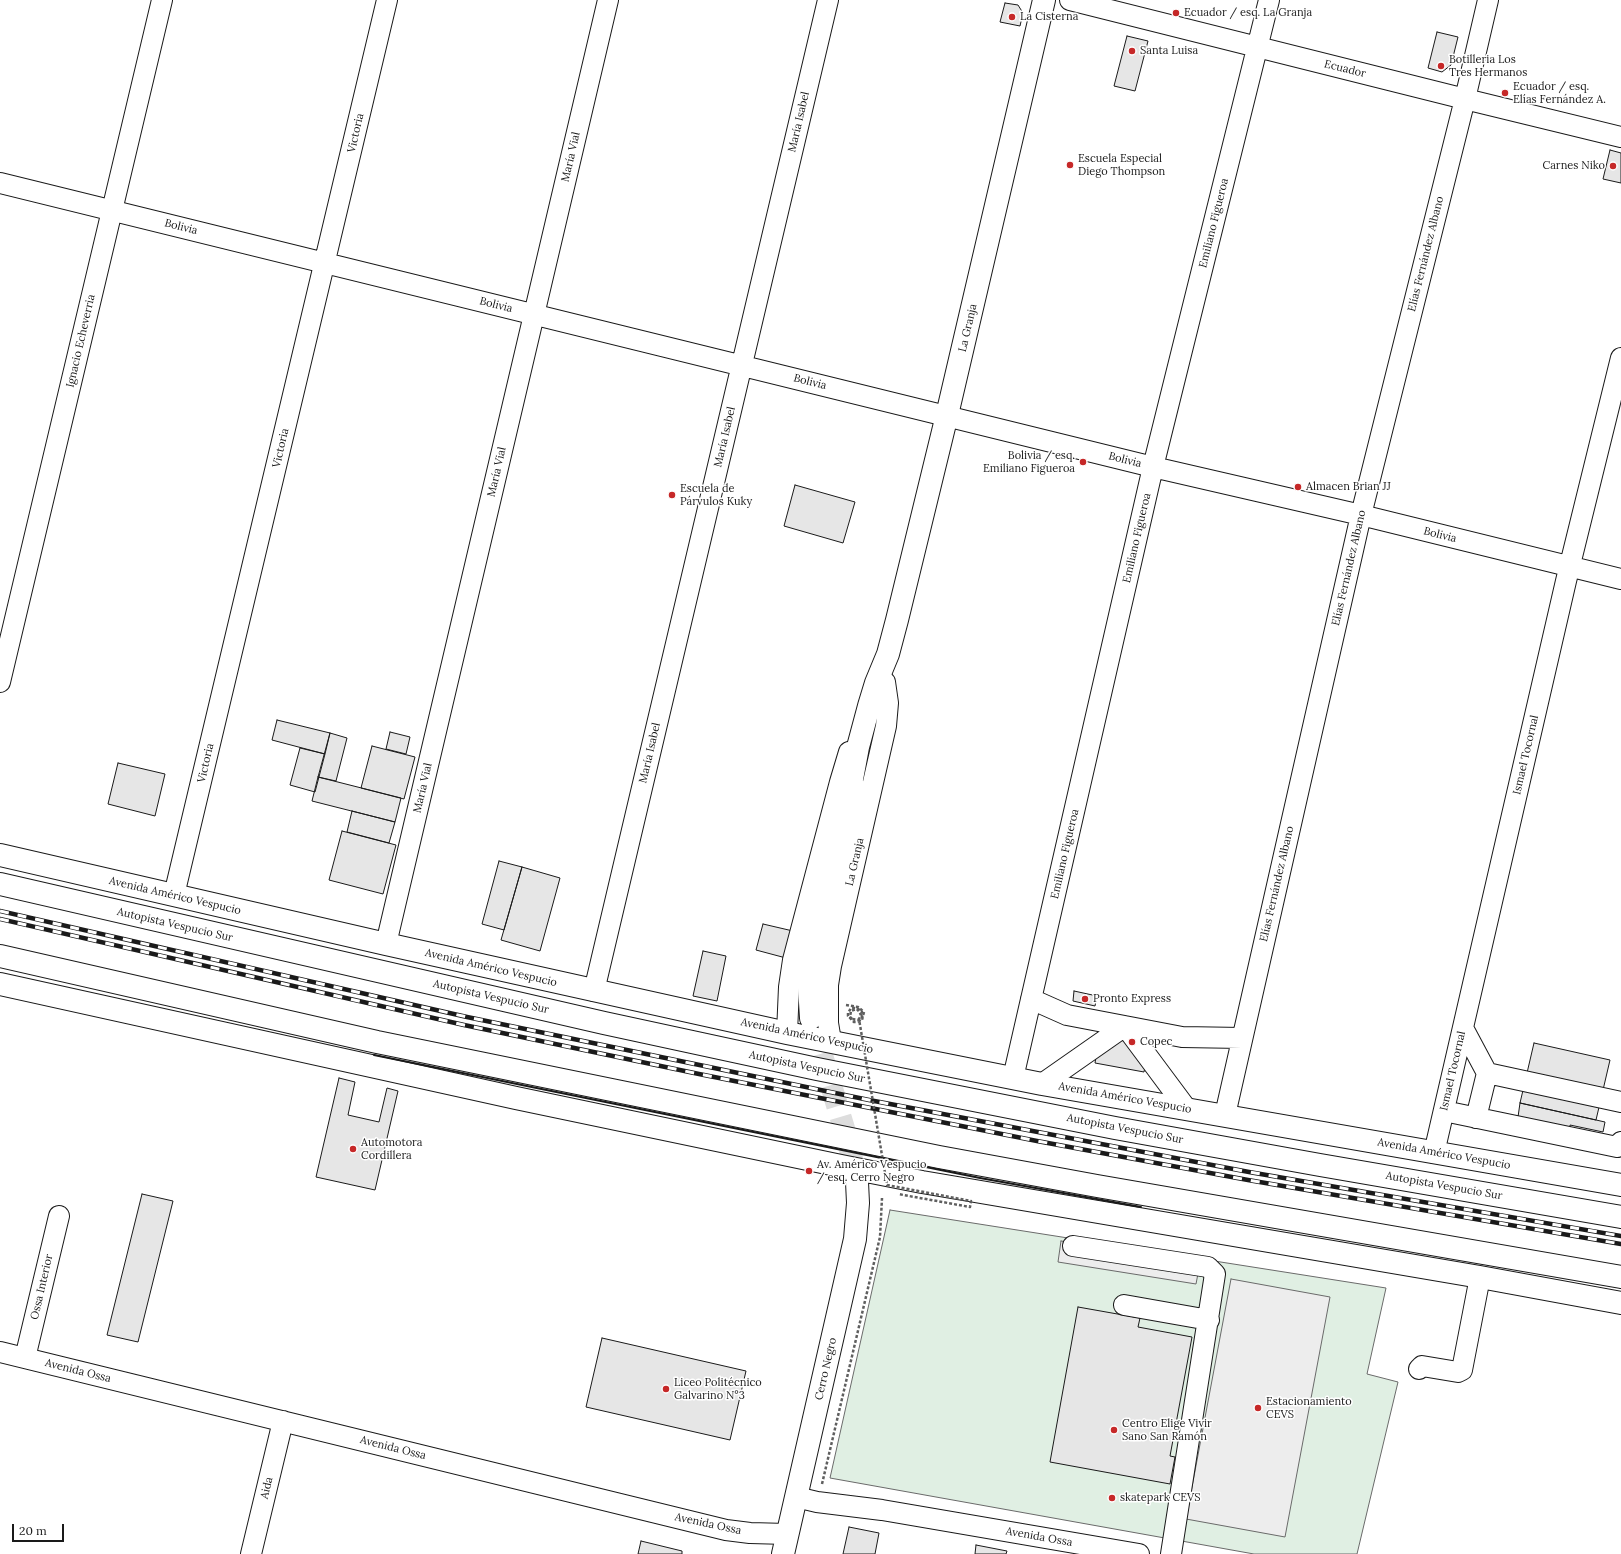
<!DOCTYPE html>
<meta charset="utf-8">
<style>
body{margin:0}
#map{position:relative;width:1621px;height:1554px;overflow:hidden;background:#fff;font-family:Lora,serif}
canvas{display:block}
.scale{position:absolute;left:12px;top:1524px;width:52px;height:18px;box-sizing:border-box;border:2px solid #1a1a1a;border-top:0;padding-left:5px;font-size:12px;line-height:14px;white-space:nowrap;color:#1a1a1a;-webkit-text-stroke:3px #fff;paint-order:stroke}
</style>
<div id="map">
<canvas width="1621" height="1554"></canvas>
<div class="scale">20 m</div>
</div>
<script>
const c = document.querySelector('canvas').getContext('2d');
c.lineJoin = 'round';
function fill(path, color) { c.fillStyle = color; c.fill(path, 'evenodd'); }
const shape = rows => new Path2D(rows.map(r => 'M' + r).join(''));
function strokePath(path, color, width, dash) { c.strokeStyle = color; c.lineWidth = width; c.lineCap = dash ? 'butt' : 'round'; c.setLineDash(dash || []); c.stroke(path); }
function label(font, color, halo, rows, align = 'center') {
  c.font = font + ' Lora,serif'; c.lineWidth = 3; c.setLineDash([]); c.textBaseline = 'middle'; c.strokeStyle = halo; c.fillStyle = color; for (const [text, x, y, turn = 0] of rows) {
    c.save(); c.translate(x, y); c.rotate((+turn || 0) * Math.PI / 180); c.textAlign = isNaN(turn) ? turn : align; if (halo) c.strokeText(text, 0, 0); c.fillText(text, 0, 0); c.restore();
  }
}
const green = shape([
 [890,1210,1386,1288,1367,1374,1398,1382,1357,1554,1254,1554,830,1478,890,1210]
]);
const parking = shape([
 [1061,1241,1200,1263,1196,1284,1058,1262,1061,1241],
 [1231,1279,1330,1297,1285,1537,1186,1519,1231,1279]
]);
const building = shape([
 [1005,3,1018,5,1023,13,1020,26,1000,22,1005,3],
 [1437,32,1458,37,1451,65,1442,72,1428,68,1437,32],
 [1127,36,1148,41,1135,91,1114,86,1127,36],
 [1610,150,1621,153,1621,183,1603,179,1610,150],
 [795,485,855,502,843,543,784,526,795,485],
 [277,720,330,733,325,754,272,740,277,720],
 [390,732,410,737,406,754,386,749,390,732],
 [330,733,347,738,336,781,318,777,330,733],
 [372,746,415,757,404,799,361,788,372,746],
 [300,748,325,754,315,792,290,785,300,748],
 [118,763,165,774,155,816,108,804,118,763],
 [318,777,401,798,395,822,312,801,318,777],
 [352,811,395,822,389,843,347,832,352,811],
 [342,831,396,845,383,894,329,880,342,831],
 [499,861,522,867,504,930,482,924,499,861],
 [522,867,560,878,540,951,501,940,522,867],
 [763,924,793,931,786,958,756,950,763,924],
 [703,951,726,956,717,1001,693,996,703,951],
 [1074,991,1097,996,1095,1006,1073,1001,1074,991],
 [1103,1014,1153,1023,1144,1072,1095,1063,1103,1014],
 [1534,1043,1610,1060,1596,1120,1520,1103,1534,1043],
 [339,1078,355,1082,348,1115,379,1122,387,1088,398,1091,375,1190,316,1177,339,1078],
 [1520,1103,1605,1122,1603,1132,1570,1125,1570,1128,1518,1117,1520,1103],
 [142,1194,173,1201,138,1342,107,1335,142,1194],
 [1078,1307,1140,1318,1138,1327,1192,1337,1170,1456,1175,1457,1170,1484,1050,1462,1078,1307],
 [602,1338,746,1371,730,1440,586,1407,602,1338],
 [849,1527,879,1533,875,1554,843,1554,849,1527],
 [641,1541,682,1551,682,1554,638,1554,641,1541],
 [976,1545,1007,1551,1006,1554,975,1554,976,1545]
]);
const majorTunnel = shape([
 [812,1022,849,1145,857,1182]
]);
const path = shape([
 [846,1005,858,1007,864,1012,862,1020,857,1022,854,1022,848,1016,848,1013,851,1008,857,1008,862,1012,863,1015,860,1020,852,1019],
 [822,1484,880,1237,882,1198]
]);
const minor = shape([
 [1070,0,1465,99,1621,137],
 [0,183,1153,467,1361,515,1621,579],
 [0,682,162,0],
 [174,895,387,0],
 [386,944,608,0],
 [594,991,828,0],
 [1031,999,1067,1015,1182,1037,1242,1038],
 [1463,1028,1487,1073,1476,1118],
 [787,1033,789,987,793,960,840,782,849,752],
 [831,1041,828,1023,828,985,831,966,886,726,888,703,885,682],
 [1487,1073,1621,1102],
 [1013,1078,1153,467,1269,0],
 [1042,1084,1125,1026,1186,1108],
 [1444,1111,1617,1147,1621,1142],
 [1225,1115,1361,515,1465,99,1488,0],
 [1434,1153,1566,581,1621,358],
 [1073,1246,1208,1267,1215,1274,1171,1554],
 [1124,1305,1209,1320],
 [0,1352,726,1530,750,1533,787,1534],
 [25,1358,59,1216],
 [1419,1369,1422,1366,1458,1372,1462,1370,1480,1277],
 [796,1497,817,1502,882,1510,1139,1554],
 [251,1554,283,1421]
]);
const major = shape([
 [851,804,852,779,858,747,869,706,876,683,888,654,897,620,947,415,1044,0],
 [0,855,386,944,787,1033,1042,1084,1621,1185],
 [0,984,516,1098,841,1166,922,1182,1480,1277,1621,1303],
 [811,1018,809,986,811,971,851,804,857,790],
 [783,1554,855,1239,858,1203,857,1182]
]);
const highway = shape([
 [0,884,604,1023,817,1069,1115,1128,1320,1165,1621,1217],
 [0,956,377,1042,939,1157,1097,1186,1621,1277]
]);
const rail = shape([
 [0,911,467,1017,869,1100,1249,1172,1621,1236],
 [0,919,464,1025,699,1074,1037,1141,1248,1180,1621,1244]
]);
const pathBridge = shape([
 [852,1019,850,1017,851,1011,856,1009,858,1010,861,1015,859,1019,887,1185,971,1201,970,1207,898,1194]
]);
const wall = shape([
 [374,1055,980,1178,1141,1207]
]);
const markers = [
 [1176,13,4,"#c62828"],
 [1012,17,4,"#c62828"],
 [1132,51,4,"#c62828"],
 [1441,66,4,"#c62828"],
 [1505,93,4,"#c62828"],
 [1070,165,4,"#c62828"],
 [1613,166,4,"#c62828"],
 [1083,462,4,"#c62828"],
 [1298,487,4,"#c62828"],
 [672,495,4,"#c62828"],
 [1085,999,4,"#c62828"],
 [1132,1042,4,"#c62828"],
 [353,1149,4,"#c62828"],
 [809,1171,4,"#c62828"],
 [666,1389,4,"#c62828"],
 [1258,1408,4,"#c62828"],
 [1114,1430,4,"#c62828"],
 [1112,1498,4,"#c62828"]
];
const poiNames = [
 ["Ecuador / esq. La Granja",1184,13],
 ["La Cisterna",1020,17],
 ["Santa Luisa",1140,51],
 ["Botilleria Los",1449,60],
 ["Tres Hermanos",1449,73],
 ["Ecuador / esq.",1513,87],
 ["Elías Fernández A.",1513,100],
 ["Escuela Especial",1078,159],
 ["Diego Thompson",1078,172],
 ["Carnes Niko",1605,166,"right"],
 ["Bolivia / esq.",1075,456,"right"],
 ["Emiliano Figueroa",1075,469,"right"],
 ["Almacen Brian JJ",1306,487],
 ["Escuela de",680,489],
 ["Párvulos Kuky",680,502],
 ["Pronto Express",1093,999],
 ["Copec",1140,1042],
 ["Automotora",361,1143],
 ["Cordillera",361,1156],
 ["Av. Américo Vespucio",817,1165],
 ["/ esq. Cerro Negro",817,1178],
 ["Liceo Politécnico",674,1383],
 ["Galvarino N°3",674,1396],
 ["Estacionamiento",1266,1402],
 ["CEVS",1266,1415],
 ["Centro Elige Vivir",1122,1424],
 ["Sano San Ramón",1122,1437],
 ["skatepark CEVS",1120,1498]
];
const streetNames = [
 ["Ecuador",1345,69,14],
 ["María Isabel",799,122,-77],
 ["Victoria",356,133,-77],
 ["María Vial",571,157,-77],
 ["Emiliano Figueroa",1214,223,-76],
 ["Bolivia",181,227,14],
 ["Elías Fernández Albano",1426,254,-76],
 ["Bolivia",496,305,14],
 ["La Granja",968,328,-77],
 ["Ignacio Echeverria",81,341,-77],
 ["Bolivia",810,382,14],
 ["María Isabel",725,437,-77],
 ["Victoria",281,448,-77],
 ["Bolivia",1125,460,14],
 ["María Vial",497,472,-77],
 ["Bolivia",1440,535,14],
 ["Emiliano Figueroa",1137,538,-77],
 ["Elías Fernández Albano",1349,568,-77],
 ["María Isabel",650,753,-77],
 ["Ismael Tocornal",1526,755,-77],
 ["Victoria",206,763,-77],
 ["María Vial",423,788,-77],
 ["Emiliano Figueroa",1065,854,-77],
 ["La Granja",855,862,-77],
 ["Elías Fernández Albano",1277,884,-77],
 ["Avenida Américo Vespucio",175,896,13],
 ["Autopista Vespucio Sur",175,925,13],
 ["Avenida Américo Vespucio",491,968,13],
 ["Autopista Vespucio Sur",491,997,13],
 ["Avenida Américo Vespucio",807,1036,12],
 ["Autopista Vespucio Sur",807,1067,12],
 ["Ismael Tocornal",1453,1071,-77],
 ["Avenida Américo Vespucio",1125,1098,10],
 ["Autopista Vespucio Sur",1125,1129,11],
 ["Avenida Américo Vespucio",1444,1154,10],
 ["Autopista Vespucio Sur",1444,1186,10],
 ["Ossa Interior",42,1287,-77],
 ["Cerro Negro",826,1369,-77],
 ["Avenida Ossa",78,1371,14],
 ["Avenida Ossa",393,1448,14],
 ["Aida",267,1488,-77],
 ["Avenida Ossa",708,1524,12],
 ["Avenida Ossa",1039,1537,10]
];
fill(green, '#e0efe3');
strokePath(green, '#6a6a6a', 1);
fill(parking, '#ededed');
strokePath(parking, '#6a6a6a', 1);
fill(building, '#e6e6e6');
strokePath(building, '#1a1a1a', 1);
strokePath(majorTunnel, '#ddd', 22, [22, 11]);
strokePath(minor, '#1a1a1a', 22);
strokePath(major, '#1a1a1a', 24);
strokePath(highway, '#1a1a1a', 24);
strokePath(path, '#5f5f5f', 2.5, [3, 2]);
strokePath(minor, '#fff', 20);
strokePath(major, '#fff', 22);
strokePath(highway, '#fff', 22);
strokePath(rail, '#1a1a1a', 4.5);
strokePath(rail, '#fff', 3, [9]);
strokePath(pathBridge, '#5f5f5f', 2.5, [3, 2]);
strokePath(wall, '#1a1a1a', 2);
for (const [x, y, r, color] of markers) { const dot = new Path2D(); dot.arc(x, y, r, 0, 2 * Math.PI); c.fillStyle = color; c.fill(dot); strokePath(dot, '#fff', 1.5); }
label('11px', '#1a1a1a', '#fff', poiNames, 'left');
label('11px', '#1a1a1a', '#fff', streetNames);
</script>
